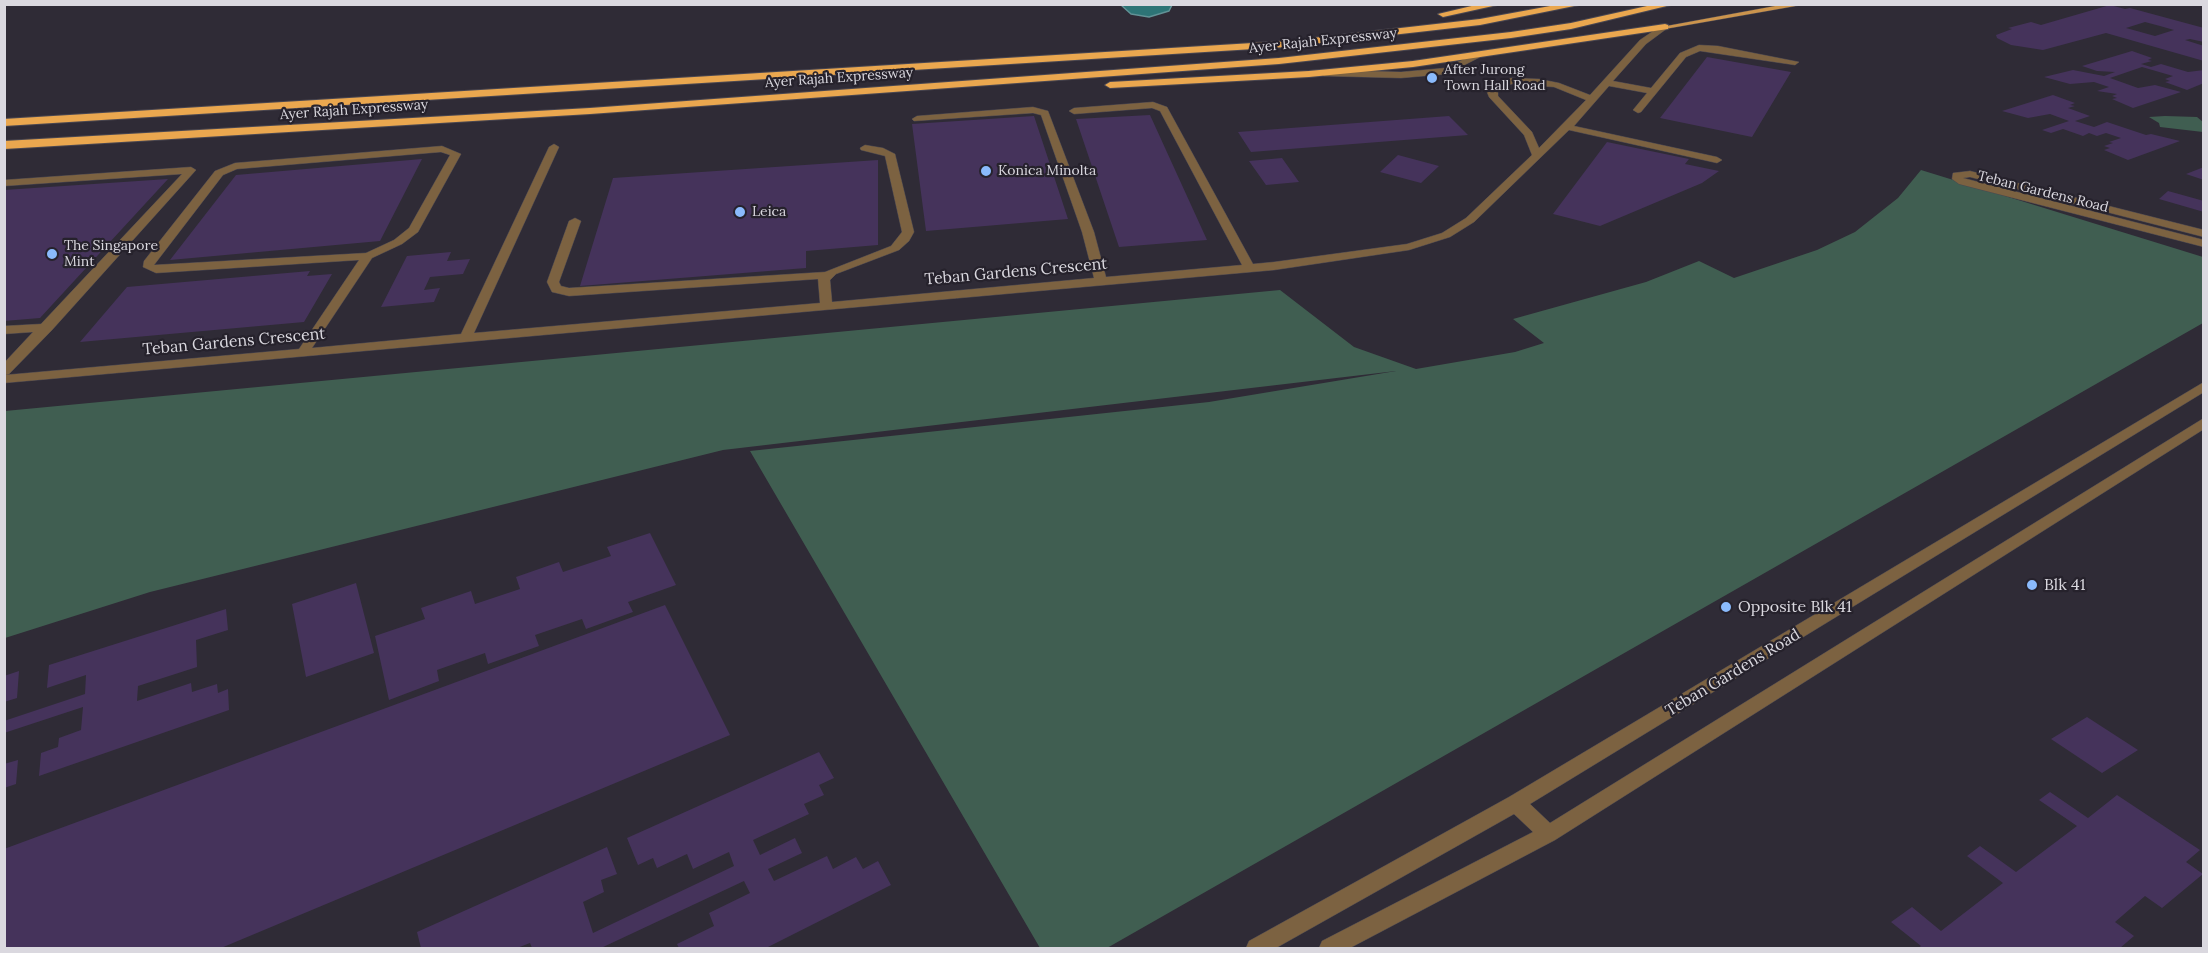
<!DOCTYPE html>
<style>
body{margin:0}
#map{position:relative;width:2208px;height:953px;overflow:hidden;background:#2f2b36;font-family:Lora,serif}
canvas{display:block}
.frame{position:absolute;inset:0;border:6px solid #dad8df;pointer-events:none}
</style>
<div id="map">
<canvas width="2208" height="953"></canvas>
<div class="frame"></div>
</div>
<script>
const c = document.querySelector('canvas').getContext('2d');
c.lineJoin = 'round';
function fill(path, color) { c.fillStyle = color; c.fill(path, 'evenodd'); }
const shape = rows => new Path2D(rows.map(r => 'M' + r).join(''));
function strokePath(path, color, width, dash) { c.strokeStyle = color; c.lineWidth = width; c.lineCap = dash ? 'butt' : 'round'; c.setLineDash(dash || []); c.stroke(path); }
function label(font, color, halo, rows, align = 'center') {
  c.font = font + ' Lora,serif'; c.lineWidth = 4.5; c.setLineDash([]); c.textBaseline = 'middle'; c.strokeStyle = halo; c.fillStyle = color; for (const [text, x, y, turn = 0] of rows) {
    c.save(); c.translate(x, y); c.rotate((+turn || 0) * Math.PI / 180); c.textAlign = isNaN(turn) ? turn : align; if (halo) c.strokeText(text, 0, 0); c.fillText(text, 0, 0); c.restore();
  }
}
const green = shape([
 [2165,116,2197,117,2203,122,2203,132,2160,127,2159,123,2149,117],
 [1921,170,2203,257,2203,323,1107,948,1040,948,750,451,1209,402,1396,371,723,450,150,592,5,638,5,411,1280,290,1354,347,1416,369,1515,352,1544,343,1513,319,1646,282,1699,261,1734,278,1817,250,1855,232,1898,198]
]);
const water = shape([
 [1121,5,1172,5,1169,11,1149,17,1131,14,1121,5]
]);
const building = shape([
 [2110,5,2125,9,2130,8,2204,28,2204,42,2190,39,2185,40,2204,46,2204,61,2106,33,2043,50,2011,45,1997,38,1996,35,2012,29,2008,28,2031,22,2041,25],
 [2145,22,2160,26,2174,30,2155,36,2126,28],
 [2132,51,2152,58,2148,60,2152,61,2141,64,2151,67,2161,64,2188,72,2204,70,2204,83,2187,90,2165,82,2170,81,2165,79,2173,76,2142,67,2110,78,2138,88,2155,85,2181,92,2133,108,2112,99,2117,98,2112,96,2117,94,2097,91,2109,87,2094,82,2070,84,2044,77,2073,70,2104,76,2115,72,2097,71,2082,66],
 [1707,57,1791,72,1752,137,1660,118],
 [2053,95,2075,103,2070,105,2075,106,2068,108,2090,116,2075,121,2094,127,2107,122,2146,135,2151,134,2180,141,2128,160,2104,150,2110,148,2104,146,2113,143,2109,142,2121,138,2106,133,2097,136,2089,133,2083,136,2063,129,2051,133,2042,130,2069,121,2050,114,2028,118,2002,111],
 [1150,115,1207,240,1119,247,1076,119],
 [1034,116,1068,219,926,231,912,124],
 [1449,116,1468,135,1251,152,1238,132],
 [1607,142,1689,159,1685,164,1719,171,1702,183,1600,226,1553,214],
 [1398,155,1439,166,1421,183,1380,172],
 [1282,158,1299,182,1266,185,1249,161],
 [422,159,380,241,170,260,236,175],
 [878,160,878,245,806,251,806,268,580,286,613,178],
 [2204,167,2204,180,2186,174],
 [168,179,40,318,4,321,4,190],
 [2168,191,2204,201,2204,212,2159,199],
 [451,252,447,261,470,259,463,274,430,277,424,290,440,288,434,302,381,307,407,256],
 [310,271,307,276,332,274,304,322,80,342,127,287],
 [650,533,676,585,628,602,633,612,586,629,582,619,535,635,539,646,488,664,485,653,437,670,439,681,389,700,375,636,425,619,421,608,471,591,475,604,520,589,516,577,559,562,563,572,611,556,607,547],
 [356,583,374,653,306,677,292,604],
 [665,605,730,735,221,948,4,948,4,849],
 [226,609,228,630,196,640,197,667,138,686,137,701,191,683,192,692,217,684,218,693,228,689,229,710,39,776,41,753,58,747,59,738,81,730,83,707,4,733,4,721,85,694,86,675,47,688,49,665],
 [19,671,17,698,4,702,4,676],
 [2087,717,2138,750,2102,773,2051,739],
 [819,752,834,778,819,785,824,795,804,804,809,814,753,840,760,855,795,838,802,853,768,869,774,881,827,856,833,869,856,857,863,869,878,861,891,885,766,948,679,948,677,944,714,926,709,913,750,893,744,881,601,948,532,948,530,943,517,948,421,948,417,932,607,847,617,874,601,880,604,892,583,902,593,933,734,866,729,852,693,869,687,854,657,868,653,858,638,865,627,838],
 [18,760,16,784,4,788,4,764],
 [2050,792,2088,818,2117,795,2200,850,2186,862,2203,874,2162,908,2145,896,2115,922,2134,936,2120,948,1918,948,1921,946,1891,922,1912,907,1941,931,2003,883,1967,856,1980,846,2016,872,2077,826,2039,800]
]);
const minor = shape([
 [1662,25,1669,27,1646,44,1613,81,1651,88,1680,53,1699,45,1718,46,1799,62,1795,65,1700,51,1686,57,1641,112,1638,113,1633,110,1647,93,1609,86,1574,126,1717,157,1722,160,1717,163,1569,130,1474,222,1450,237,1409,250,1274,270,4,383,4,363,33,332,4,334,4,326,41,324,182,174,4,186,4,180,191,167,196,170,52,330,9,374,5,375,299,349,359,260,156,273,143,267,144,261,215,171,235,163,442,146,461,154,418,232,402,244,372,258,312,348,461,334,549,147,554,144,559,147,474,333,820,303,818,279,569,296,552,292,547,282,569,221,575,218,581,221,559,282,561,286,569,288,825,272,891,246,902,232,885,156,861,150,860,148,865,145,883,148,895,154,914,232,909,241,899,250,836,274,830,280,832,302,1094,278,1082,232,1041,115,1033,113,914,121,912,119,917,116,1033,107,1048,111,1094,232,1106,277,1242,265,1160,111,1152,108,1074,114,1069,111,1074,108,1153,102,1167,107,1253,264,1274,262,1407,244,1442,233,1466,218,1532,155,1524,135,1489,97,1487,92,1492,85,1511,78,1539,79,1559,83,1590,95,1640,40,1662,25],
 [1512,84,1554,87,1586,100,1539,148,1532,132,1498,96,1498,89,1512,84],
 [441,152,450,155,409,228,394,240,366,253,154,265,223,175,237,169,441,152],
 [1479,52,1486,54,1447,74,1401,78,1324,76,1320,73,1324,70,1401,72,1445,68,1479,52],
 [1970,171,2204,230,2204,237,1970,177,1963,178,2204,240,2204,247,1959,184,1952,179,1953,173,1970,171],
 [2204,382,2204,392,1530,804,1550,823,2204,418,2204,429,1555,840,1350,948,1319,948,1322,941,1533,832,1514,814,1276,948,1246,948,1249,941,1509,797,2204,382]
]);
const major = shape([
 [1786,4,1807,4,1665,29,1661,27,1786,4]
]);
const highway = shape([
 [1480,4,1502,4,1443,17,1438,14,1480,4],
 [1561,4,1584,4,1480,25,1286,47,4,126,4,119,1286,41,1480,19,1561,4],
 [1656,4,1675,4,1571,29,1511,38,1279,64,590,114,4,149,4,141,590,108,1279,58,1511,32,1571,23,1656,4],
 [1665,24,1668,25,1668,29,1413,67,1309,77,1110,88,1105,85,1110,82,1309,71,1413,61,1665,24]
]);
const markers = [
 [1432,78,6,"#8abafc"],
 [986,171,6,"#8abafc"],
 [740,212,6,"#8abafc"],
 [52,254,6,"#8abafc"],
 [2032,585,6,"#8abafc"],
 [1726,607,6,"#8abafc"]
];
const farStreetnames = [
 ["Ayer Rajah Expressway",1323,41,-6],
 ["Ayer Rajah Expressway",839,78,-4],
 ["Ayer Rajah Expressway",354,110,-4],
 ["Teban Gardens Road",2043,192,14]
];
const farPoinames = [
 ["After Jurong",1444,70],
 ["Town Hall Road",1444,86],
 ["Konica Minolta",998,171],
 ["Leica",752,212],
 ["The Singapore",64,246],
 ["Mint",64,262]
];
const streetNames = [
 ["Teban Gardens Crescent",1016,272,-5],
 ["Teban Gardens Crescent",234,342,-5],
 ["Teban Gardens Road",1733,673,-31]
];
const poiNames = [
 ["Blk 41",2044,585],
 ["Opposite Blk 41",1738,607]
];
fill(green, '#405e51');
fill(water, '#2d7476');
strokePath(water, '#619296', 1.5);
fill(building, '#45335b');
strokePath(minor, '#4a4751', 1);
strokePath(major, '#4a4751', 1);
strokePath(highway, '#4a4751', 2);
fill(minor, '#7c6241');
fill(major, '#cb944d');
fill(highway, '#eaa74f');
for (const [x, y, r, color] of markers) { const dot = new Path2D(); dot.arc(x, y, r, 0, 2 * Math.PI); c.fillStyle = color; c.fill(dot); strokePath(dot, '#26222c', 2); }
label('14px', '#dad8df', '#26222c', farStreetnames);
label('14px', '#dad8df', '#26222c', farPoinames, 'left');
label('16px', '#dad8df', '#26222c', streetNames);
label('16px', '#dad8df', '#26222c', poiNames, 'left');
</script>
